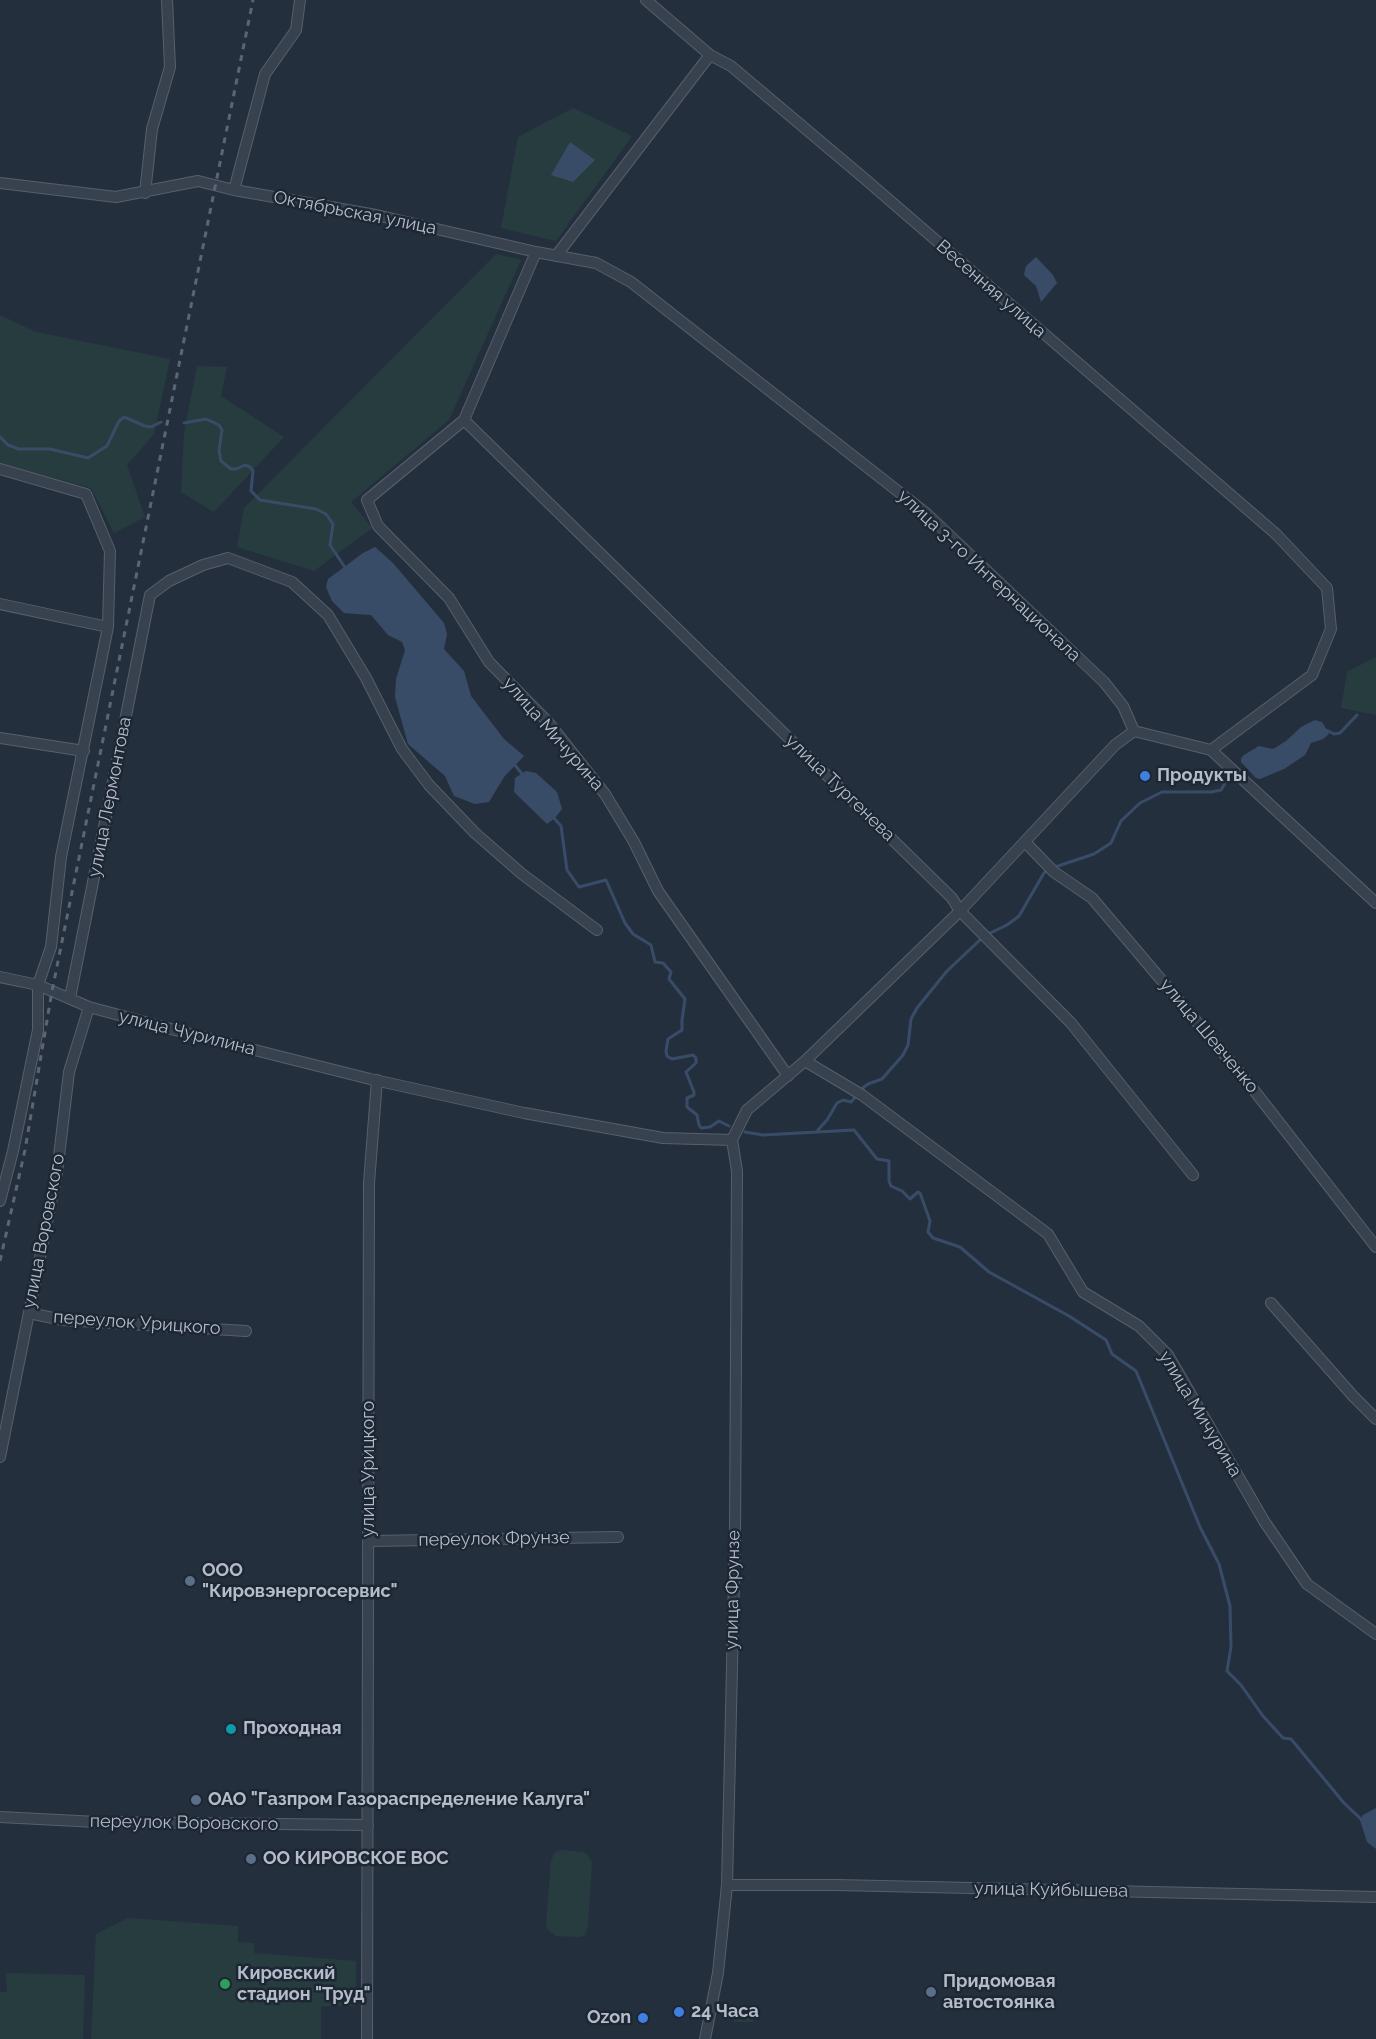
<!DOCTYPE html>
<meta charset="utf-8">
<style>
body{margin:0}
canvas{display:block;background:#242f3e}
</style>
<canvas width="1376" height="2039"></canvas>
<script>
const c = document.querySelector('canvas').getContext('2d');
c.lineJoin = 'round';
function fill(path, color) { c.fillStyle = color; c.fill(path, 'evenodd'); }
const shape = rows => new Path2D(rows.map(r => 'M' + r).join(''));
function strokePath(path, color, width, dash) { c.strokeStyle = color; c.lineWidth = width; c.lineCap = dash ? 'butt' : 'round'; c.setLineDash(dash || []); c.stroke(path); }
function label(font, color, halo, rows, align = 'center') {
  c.font = font + ' Raleway,sans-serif'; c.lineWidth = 5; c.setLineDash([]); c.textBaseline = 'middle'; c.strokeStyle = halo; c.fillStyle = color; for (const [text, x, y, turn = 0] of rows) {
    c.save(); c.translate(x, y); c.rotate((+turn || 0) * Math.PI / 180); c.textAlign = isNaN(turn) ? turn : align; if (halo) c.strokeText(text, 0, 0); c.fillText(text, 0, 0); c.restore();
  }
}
const green = shape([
 [573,108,632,136,556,241,501,228,518,137],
 [496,254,521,260,449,420,351,502,372,528,314,571,237,547,244,508],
 [0,315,36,332,170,359,154,434,127,465,145,517,114,533,91,488,0,463],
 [197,366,227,367,221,396,284,437,214,512,181,492,184,433],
 [1376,657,1376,715,1341,708,1347,672],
 [561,1850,583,1852,587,1854,592,1862,588,1926,585,1935,579,1937,556,1936,548,1930,546,1925,551,1861,555,1852],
 [128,1918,238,1926,238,1942,254,1943,254,1953,356,1961,356,2006,321,2006,321,2039,91,2039,96,1934],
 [6,1973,85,1975,83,2039,0,2039,0,1992,7,1992],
 [735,2006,754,2006,753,2022,734,2022]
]);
const water = shape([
 [570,142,595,160,573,182,551,175],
 [1036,257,1053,275,1057,283,1041,302,1036,286,1024,275,1026,266],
 [375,547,393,563,444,623,447,634,444,649,464,671,471,696,504,739,524,756,504,777,489,802,475,804,454,796,445,776,408,744,395,697,396,679,405,650,402,642,388,635,371,615,344,613,332,601,326,587,328,579,363,553],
 [1315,720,1322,722,1329,734,1323,739,1311,743,1305,755,1284,769,1260,779,1256,778,1241,762,1241,758,1244,755,1259,746,1272,749,1275,748,1286,741,1301,727],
 [526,771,536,773,557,792,562,809,555,818,547,824,514,792,515,778],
 [1376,1808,1376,1849,1367,1842,1360,1820,1363,1815]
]);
const stream = shape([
 [184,423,206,419,219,425,222,430,219,451,221,461,231,469,236,469,245,465,250,467,253,471,251,491,260,500,316,509,326,514,333,524,330,545,346,569],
 [0,437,8,445,19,449,50,449,88,458,107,446,119,421,124,417,145,426,151,427,161,422],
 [1326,730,1334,734,1340,733,1357,715],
 [514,764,523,775],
 [553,817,561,826,567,870,579,887,606,880,625,923,633,934,651,945,655,962,663,963,671,972,669,979,685,999,682,1020,682,1030,668,1039,666,1051,667,1056,672,1059,693,1055,696,1058,696,1063,686,1072,694,1092,694,1095,687,1098,687,1107,697,1115,699,1125,701,1128,710,1127,719,1121,729,1126],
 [988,934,1007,925,1019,916,1044,873,1049,869,1094,854,1111,843,1121,821,1140,803,1162,792,1211,792,1221,790,1225,783,1219,771,1227,767],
 [860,1090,868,1084,882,1079,903,1055,908,1045,911,1019,917,1008,947,971,982,938],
 [818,1130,827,1120,837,1103,843,1100,851,1102,856,1096],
 [745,1132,763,1135,854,1130,877,1159,889,1161,889,1181,891,1186,902,1191,910,1199,918,1192,920,1193,930,1221,928,1232,933,1238,960,1247,989,1272,1069,1316,1106,1340,1112,1354,1136,1371,1200,1527,1219,1564,1230,1606,1231,1647,1227,1671,1241,1685,1263,1716,1283,1738,1291,1739,1344,1803,1362,1820]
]);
const minor = shape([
 [646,0,710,55,731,66,865,179,1276,534,1327,588,1331,629,1312,675,1211,750],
 [0,183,116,197,198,181,234,190,376,215,536,252,596,263,631,282,927,514,1104,682,1123,706,1134,731,1211,750,1376,903],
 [234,190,265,74,296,30,300,0],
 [145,193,152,129,170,67,167,0],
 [536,252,464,420,367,500,378,526,449,598,489,662,548,722,605,794,634,842,658,891,788,1076],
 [556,256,710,55],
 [464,420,952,898,960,911,1071,1023,1193,1175],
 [0,469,86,494,110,551,108,627,61,857,51,947,38,985,38,1030,13,1151,0,1201],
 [0,604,108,627],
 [0,738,84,751],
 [1025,842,1054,872,1092,898,1246,1080,1376,1247],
 [0,977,38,985,89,1007,171,1029,370,1079,524,1113,663,1138,732,1140],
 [70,998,150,595,169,581,203,565,228,558,292,582,328,615,366,678,402,749,429,785,475,833,522,874,597,930],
 [805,1061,862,1095,1048,1234,1083,1292,1139,1326,1168,1355,1264,1521,1307,1584,1376,1634],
 [732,1140,747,1110,805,1061,960,911,1115,745,1134,731],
 [1271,1303,1353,1396,1376,1419],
 [29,1313,63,1320,246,1331],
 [0,1457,57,1173,69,1072,89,1007],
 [369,1541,618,1537],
 [0,1817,97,1822,368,1825],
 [727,1885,836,1885,1376,1897],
 [367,2039,369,1183,377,1080],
 [705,2039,718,1973,727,1885,735,1536,737,1171,732,1140]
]);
const rail = shape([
 [0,1261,25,1150,52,991,253,0]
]);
const markers = [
 [1145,776,6,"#3f7fe0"],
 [190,1581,6,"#5c6f8a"],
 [231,1729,6,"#0f9aa8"],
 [196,1800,6,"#5c6f8a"],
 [251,1859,6,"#5c6f8a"],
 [225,1984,6,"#2e9e5b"],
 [931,1992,6,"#5c6f8a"],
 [679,2012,6,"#3f7fe0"],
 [643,2018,6,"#3f7fe0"]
];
const streetNames = [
 ["Октябрьская улица",355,213,11],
 ["Весенняя улица",991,289,41],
 ["улица 3-го Интернационала",989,576,43],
 ["улица Мичурина",553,734,49],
 ["улица Тургенева",840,788,44],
 ["улица Лермонтова",110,797,-79],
 ["улица Чурилина",187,1033,14],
 ["улица Шевченко",1209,1036,50],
 ["улица Воровского",44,1231,-79],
 ["переулок Урицкого",137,1323,4],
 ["улица Мичурина",1200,1414,59],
 ["улица Урицкого",369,1469,-90],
 ["переулок Фрунзе",494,1539,-1],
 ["улица Фрунзе",733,1590,-89],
 ["переулок Воровского",184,1823,1],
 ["улица Куйбышева",1051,1890,1]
];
const poiNames = [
 ["Продукты",1157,776],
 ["ООО",202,1571],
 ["\"Кировэнергосервис\"",202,1592],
 ["Проходная",243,1729],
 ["ОАО \"Газпром Газораспределение Калуга\"",208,1800],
 ["ОО КИРОВСКОЕ ВОС",263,1859],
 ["Кировский",237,1974],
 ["стадион \"Труд\"",237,1995],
 ["Придомовая",943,1982],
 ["автостоянка",943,2003],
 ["24 Часа",691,2012],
 ["Ozon",631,2018,"right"]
];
fill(green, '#263c3f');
fill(water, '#394c67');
strokePath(stream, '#394c67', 3);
strokePath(minor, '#565f6c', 12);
strokePath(minor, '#38414e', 10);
strokePath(rail, '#5a6575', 3, [6, 6]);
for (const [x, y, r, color] of markers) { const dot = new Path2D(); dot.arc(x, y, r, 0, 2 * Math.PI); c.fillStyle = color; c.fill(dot); strokePath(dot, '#1d2633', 2); }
label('18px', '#b4bcc9', '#1d2633', streetNames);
label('bold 18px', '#b4bcc9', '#1d2633', poiNames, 'left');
</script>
